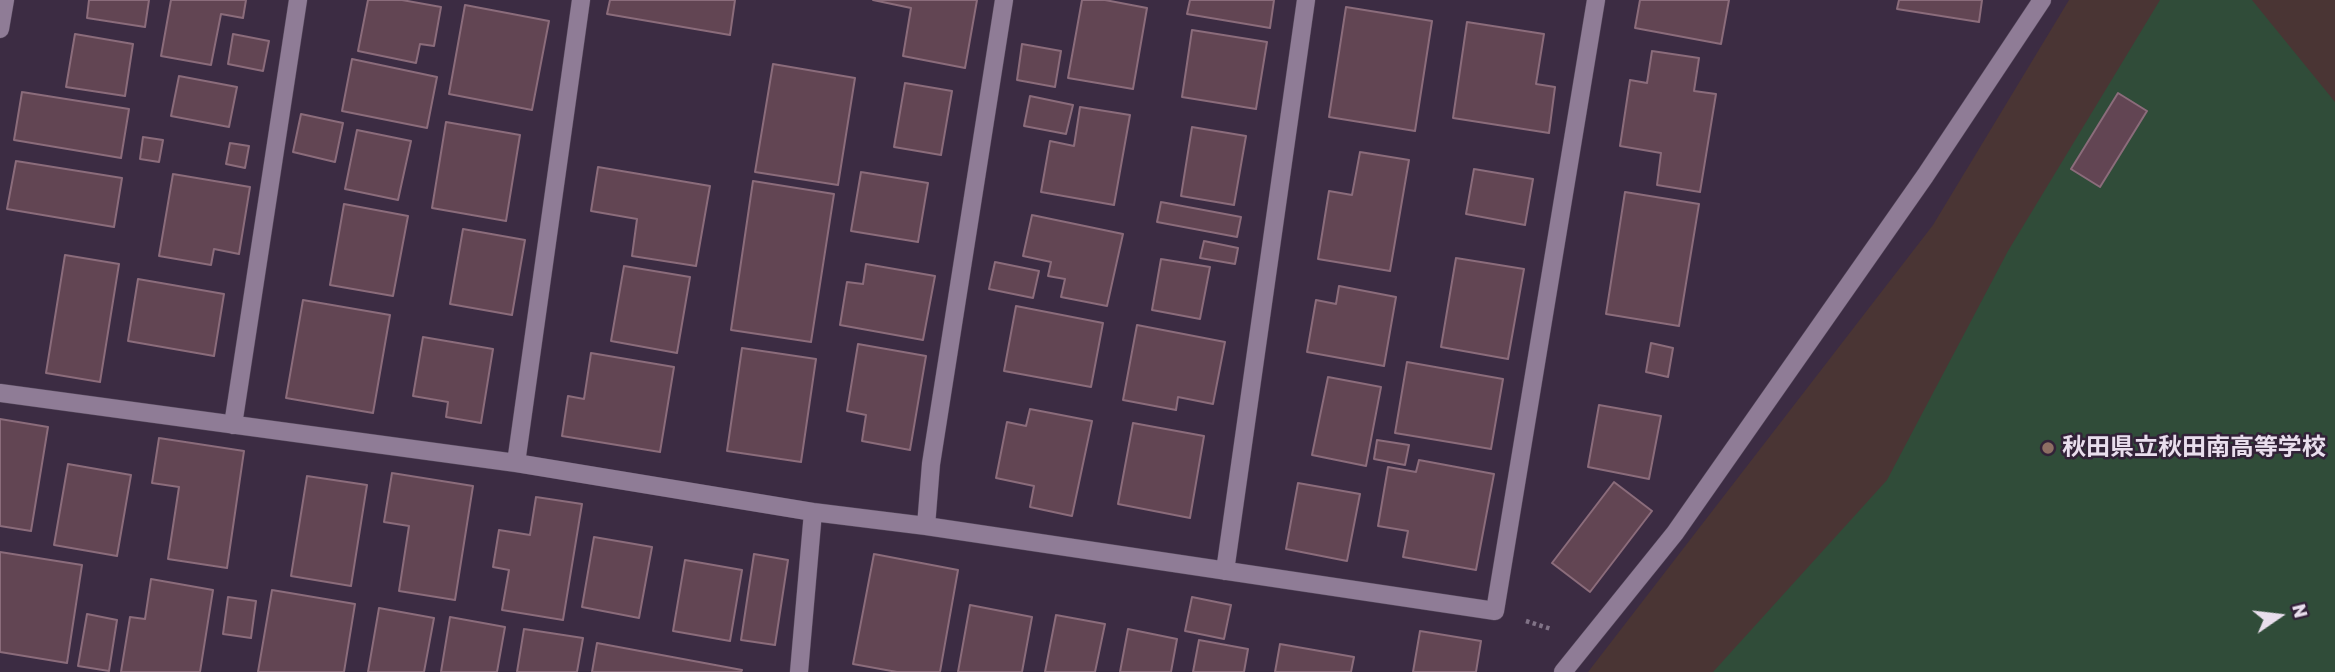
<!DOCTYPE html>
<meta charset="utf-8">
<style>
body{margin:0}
#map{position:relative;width:2335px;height:672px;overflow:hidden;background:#3c2c43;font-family:Rubik,sans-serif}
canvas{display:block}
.north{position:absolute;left:2244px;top:581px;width:70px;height:70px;-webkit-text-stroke:5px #322238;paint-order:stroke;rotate:76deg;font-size:19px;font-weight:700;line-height:28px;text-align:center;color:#e9deed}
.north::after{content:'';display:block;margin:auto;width:24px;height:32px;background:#e9deed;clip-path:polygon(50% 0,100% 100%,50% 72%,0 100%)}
</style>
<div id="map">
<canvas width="2335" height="672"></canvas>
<div class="north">N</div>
</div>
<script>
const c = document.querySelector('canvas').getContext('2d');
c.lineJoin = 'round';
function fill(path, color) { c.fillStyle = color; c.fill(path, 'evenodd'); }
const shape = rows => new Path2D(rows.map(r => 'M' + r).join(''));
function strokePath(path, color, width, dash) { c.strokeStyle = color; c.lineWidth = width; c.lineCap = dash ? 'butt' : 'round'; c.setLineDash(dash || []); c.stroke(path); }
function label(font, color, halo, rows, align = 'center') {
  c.font = font + ' Rubik,"Noto Sans JP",sans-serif'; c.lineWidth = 5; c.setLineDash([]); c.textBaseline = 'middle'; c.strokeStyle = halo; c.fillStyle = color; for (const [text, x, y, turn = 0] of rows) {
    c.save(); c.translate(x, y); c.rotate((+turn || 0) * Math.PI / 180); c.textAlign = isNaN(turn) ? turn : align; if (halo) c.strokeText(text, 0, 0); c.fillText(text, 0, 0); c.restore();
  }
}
const education = shape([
 [2069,0,2335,0,2335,672,1588,672,1933,225]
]);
const green = shape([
 [2160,0,2252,0,2335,102,2335,672,1713,672,1887,480,2008,251]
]);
const building = shape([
 [89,0,149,0,145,27,87,18,89,0],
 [171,0,246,0,243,18,221,14,211,65,161,56,171,0],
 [368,0,402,0,441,7,434,46,420,44,416,63,358,51,368,0],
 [610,0,735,0,730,35,607,14,610,0],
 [873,0,977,0,965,68,903,56,911,8,873,0],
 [1082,0,1105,0,1147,8,1133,89,1068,78,1082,0],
 [1190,0,1274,0,1270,28,1187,14,1190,0],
 [1640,0,1729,0,1721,44,1635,28,1640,0],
 [1899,0,1982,0,1979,22,1897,9,1899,0],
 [465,5,549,21,532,110,449,94,465,5],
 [1346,7,1432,21,1415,131,1329,117,1346,7],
 [1467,22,1544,34,1536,84,1555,87,1549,133,1453,118,1467,22],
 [1192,30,1267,42,1256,109,1182,97,1192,30],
 [75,34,133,44,125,96,66,87,75,34],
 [233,34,269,41,263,71,228,64,233,34],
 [1022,44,1061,51,1055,87,1017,80,1022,44],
 [1652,51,1699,58,1694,91,1716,94,1700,192,1657,185,1661,153,1620,146,1630,80,1647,83,1652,51],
 [352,59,437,77,427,128,342,111,352,59],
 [773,64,855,78,838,185,755,172,773,64],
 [179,76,237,87,229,127,171,116,179,76],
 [905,83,952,91,941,155,894,147,905,83],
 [22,92,129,109,121,158,14,140,22,92],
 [2118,93,2147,111,2100,187,2071,169,2118,93],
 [1030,96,1073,105,1066,134,1024,126,1030,96],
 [1080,107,1130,115,1114,205,1041,192,1050,141,1074,146,1080,107],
 [301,114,343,123,335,162,293,152,301,114],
 [446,122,520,135,506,221,432,208,446,122],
 [1192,127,1246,136,1234,205,1181,196,1192,127],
 [357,130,411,141,398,200,345,189,357,130],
 [143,137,163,140,159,162,140,159,143,137],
 [230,143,249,146,245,168,226,164,230,143],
 [1360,152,1409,160,1390,271,1318,259,1329,191,1352,195,1360,152],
 [16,161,122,178,114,227,7,209,16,161],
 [598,167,710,186,696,266,632,256,637,219,591,211,598,167],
 [1474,169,1533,179,1525,225,1466,214,1474,169],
 [861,172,928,183,918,242,851,231,861,172],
 [173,174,250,187,239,254,214,249,211,265,159,256,173,174],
 [753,181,834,194,811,342,731,330,753,181],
 [1625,192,1699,204,1679,326,1606,314,1625,192],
 [1161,202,1241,217,1237,237,1157,222,1161,202],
 [344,204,408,216,393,296,330,285,344,204],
 [1032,215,1123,234,1107,306,1061,297,1065,279,1048,276,1051,262,1023,256,1032,215],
 [463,229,525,240,512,315,450,304,463,229],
 [1204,241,1238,248,1235,264,1200,258,1204,241],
 [65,255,119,264,100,382,46,373,65,255],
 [1456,258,1524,269,1508,359,1441,347,1456,258],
 [1161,259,1210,267,1200,319,1152,310,1161,259],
 [995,262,1039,271,1033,298,989,289,995,262],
 [866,264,935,276,923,340,840,325,847,282,863,284,866,264],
 [624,266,690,277,677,353,611,341,624,266],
 [138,279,224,294,214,356,128,341,138,279],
 [1339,286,1396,297,1384,366,1307,352,1316,300,1336,304,1339,286],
 [303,300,390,315,373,413,286,398,303,300],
 [1016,306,1103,323,1091,387,1004,371,1016,306],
 [1137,325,1225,342,1213,404,1178,397,1176,410,1123,400,1137,325],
 [423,337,493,349,481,423,446,417,448,402,413,396,423,337],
 [1651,343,1673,348,1668,377,1646,372,1651,343],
 [858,344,926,356,910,450,862,441,866,415,847,411,858,344],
 [742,348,816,359,801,462,727,451,742,348],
 [591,353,674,367,660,452,562,436,568,396,584,399,591,353],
 [1407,362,1503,379,1491,449,1395,433,1407,362],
 [1328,377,1381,387,1366,466,1312,455,1328,377],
 [1599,405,1661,416,1649,479,1588,467,1599,405],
 [1030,409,1092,421,1072,516,1030,507,1034,486,996,478,1007,422,1026,426,1030,409],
 [0,419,48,427,31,531,0,526,0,419],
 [1133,423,1204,436,1190,518,1118,504,1133,423],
 [159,438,244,451,227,568,168,559,179,487,152,483,159,438],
 [1377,440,1409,445,1405,465,1374,459,1377,440],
 [1419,460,1494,474,1476,570,1403,557,1408,531,1378,526,1388,467,1416,472,1419,460],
 [68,464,131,475,117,556,54,545,68,464],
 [392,473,473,486,455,600,399,591,409,526,384,522,392,473],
 [307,476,367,485,351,586,291,576,307,476],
 [1614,482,1652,511,1590,592,1552,563,1614,482],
 [1298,483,1360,494,1347,561,1286,549,1298,483],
 [536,497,582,504,563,620,502,610,509,570,493,567,499,530,530,535,536,497],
 [594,537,652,547,639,618,582,607,594,537],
 [0,552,82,565,67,663,0,652,0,552],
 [754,554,788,560,775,645,741,640,754,554],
 [874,554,958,570,940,672,897,672,853,664,874,554],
 [685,560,742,570,730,641,673,631,685,560],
 [151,579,213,590,200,672,121,672,130,617,145,619,151,579],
 [272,590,355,604,344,672,258,672,272,590],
 [228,597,256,601,251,638,223,634,228,597],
 [1192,597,1231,605,1224,639,1185,631,1192,597],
 [970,605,1032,617,1022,672,958,672,970,605],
 [379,608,434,618,424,672,368,672,379,608],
 [87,614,117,620,109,671,78,666,87,614],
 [1056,615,1105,624,1095,672,1045,672,1056,615],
 [450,617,505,627,497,672,441,672,450,617],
 [524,629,583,638,577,672,517,672,524,629],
 [1128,629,1177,639,1171,672,1120,672,1128,629],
 [1420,631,1481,641,1476,672,1413,672,1420,631],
 [1199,640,1248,649,1244,672,1193,672,1199,640],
 [597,643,742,670,741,672,592,672,597,643],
 [1280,644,1354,657,1351,672,1275,672,1280,644]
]);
const path = shape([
 [1526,621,1551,629]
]);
const minor = shape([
 [0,29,5,0],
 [0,393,516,463,813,512,926,526,1495,611,1596,0],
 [233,425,298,0],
 [516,463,581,0],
 [926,526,931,464,1004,0],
 [1225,571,1306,0],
 [799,672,813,512],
 [1563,672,1675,533,1925,176,2042,0]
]);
const markers = [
 [2048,448,7,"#8d6e63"]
];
const poiNames = [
 ["秋田県立秋田南高等学校",2062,448]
];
fill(education, '#4a3534');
fill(green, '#304c39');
fill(building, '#624553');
strokePath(building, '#8b6c7b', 2);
strokePath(minor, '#56495c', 19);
strokePath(path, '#817387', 4.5, [3.5, 3.5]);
strokePath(minor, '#8f7c96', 18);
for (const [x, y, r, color] of markers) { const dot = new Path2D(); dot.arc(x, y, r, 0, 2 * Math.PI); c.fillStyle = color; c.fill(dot); strokePath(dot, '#322238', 2.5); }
label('bold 24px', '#e9deed', '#322238', poiNames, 'left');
</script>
